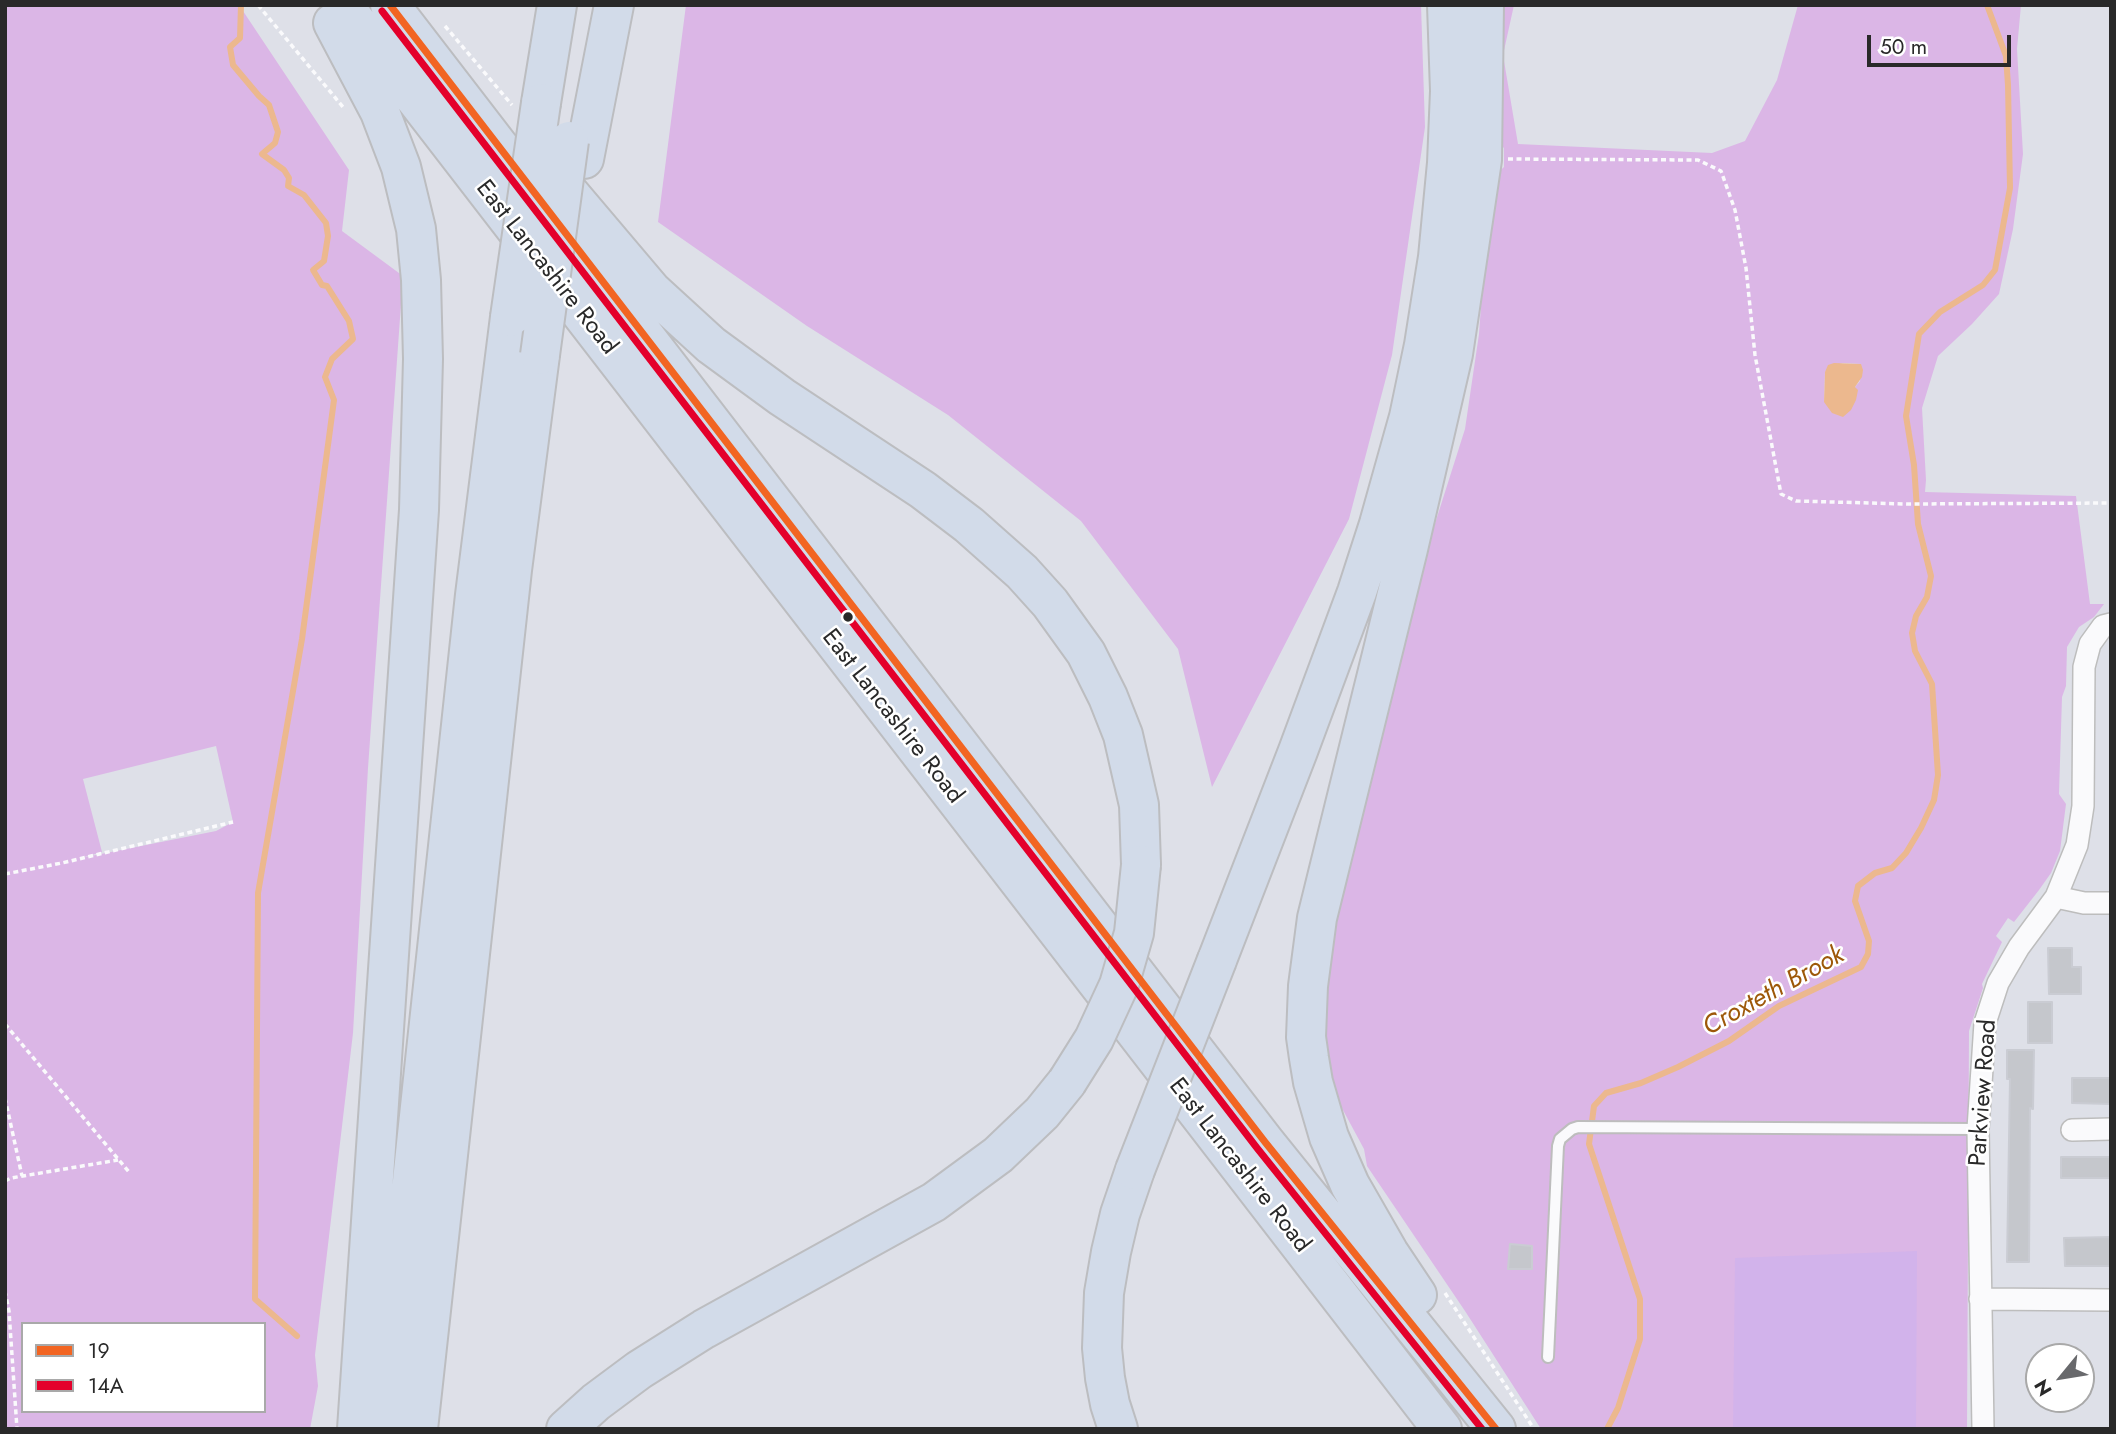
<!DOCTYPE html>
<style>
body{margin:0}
#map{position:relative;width:2116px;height:1434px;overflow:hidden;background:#dee0e8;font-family:Jost,sans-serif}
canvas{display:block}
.frame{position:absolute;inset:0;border:7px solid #292929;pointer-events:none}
.legend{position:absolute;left:21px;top:1322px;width:245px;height:91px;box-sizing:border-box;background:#fff;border:2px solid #a9a9a9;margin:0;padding:9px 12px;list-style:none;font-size:21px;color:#292929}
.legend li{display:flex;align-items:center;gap:14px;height:35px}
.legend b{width:35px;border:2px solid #a9a9a9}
.north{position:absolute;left:2025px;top:1343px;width:70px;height:70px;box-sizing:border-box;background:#fff;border:2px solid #a9a9a9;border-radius:50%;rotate:240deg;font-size:19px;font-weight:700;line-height:28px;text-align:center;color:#292929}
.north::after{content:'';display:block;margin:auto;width:24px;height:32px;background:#68696c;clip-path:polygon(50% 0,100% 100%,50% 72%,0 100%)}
.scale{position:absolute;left:1867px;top:35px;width:144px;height:32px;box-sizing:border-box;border:4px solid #292929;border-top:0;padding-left:9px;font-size:21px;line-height:24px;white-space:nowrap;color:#292929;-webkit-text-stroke:5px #fff;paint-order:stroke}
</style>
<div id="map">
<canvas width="2116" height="1434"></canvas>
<div class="frame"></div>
<ul class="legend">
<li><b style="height:9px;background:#f26522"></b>19</li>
<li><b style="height:9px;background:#e4002b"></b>14A</li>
</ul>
<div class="north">N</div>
<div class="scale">50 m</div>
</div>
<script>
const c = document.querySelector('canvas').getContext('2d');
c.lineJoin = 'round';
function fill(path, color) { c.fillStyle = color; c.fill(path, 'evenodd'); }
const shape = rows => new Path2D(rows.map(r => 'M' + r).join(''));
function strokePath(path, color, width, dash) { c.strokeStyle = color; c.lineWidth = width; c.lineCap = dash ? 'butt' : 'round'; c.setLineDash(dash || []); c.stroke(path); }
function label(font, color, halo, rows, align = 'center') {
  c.font = font + ' Jost,sans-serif'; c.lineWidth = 5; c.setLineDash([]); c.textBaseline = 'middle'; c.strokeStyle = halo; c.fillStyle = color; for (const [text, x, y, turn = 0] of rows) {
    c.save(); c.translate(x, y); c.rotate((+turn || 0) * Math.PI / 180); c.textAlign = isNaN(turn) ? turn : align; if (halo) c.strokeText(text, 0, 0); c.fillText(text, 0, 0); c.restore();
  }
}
const green = shape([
 [5,5,239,5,349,170,342,231,403,276,368,768,353,1033,315,1355,318,1386,310,1429,5,1429],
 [216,746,233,822,216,831,81,858,102,852,83,779],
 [23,1324,264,1324,264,1411,23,1411],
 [686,5,1421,5,1425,127,1392,355,1349,519,1212,787,1178,649,1081,521,948,415,807,326,658,222],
 [1495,5,1514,5,1503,55,1518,144,1712,153,1745,141,1777,80,1798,5,2021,5,2017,49,2023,154,2013,229,1999,294,1972,324,1938,356,1922,408,1926,480,1925,492,2076,496,2090,604,2104,604,2094,617,2079,627,2067,647,2066,686,2062,697,2059,794,2066,804,2060,851,2051,873,2039,890,2014,922,2008,918,1996,936,2002,942,1982,984,1983,988,1969,1031,1967,1429,1541,1429,1465,1311,1367,1166,1364,1149,1337,1099,1317,1041,1318,990,1399,637,1465,429,1479,334,1490,180,1504,167,1504,148,1491,136],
 [1842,363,1861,364,1860,381,1855,387,1856,390,1824,402,1825,372],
 [1510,1245,1532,1246,1532,1269,1509,1268]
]);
const pitch = shape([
 [1917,1251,1916,1429,1733,1429,1735,1258]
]);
const water = shape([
 [1834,363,1861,364,1863,370,1862,377,1855,387,1858,390,1856,400,1851,410,1843,417,1832,413,1824,402,1825,372,1828,365]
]);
const stream = shape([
 [241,5,240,38,230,47,233,65,259,96,269,105,278,132,275,143,262,154,284,170,289,178,288,186,304,195,326,223,328,236,324,261,313,270,322,285,327,286,349,321,353,339,332,359,325,377,334,400,302,639,258,893,255,1299,297,1336],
 [1607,1429,1618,1408,1640,1339,1640,1299,1589,1144,1594,1106,1606,1093,1641,1083,1678,1067,1729,1041,1779,1006,1861,967,1868,954,1869,941,1855,901,1858,886,1875,873,1892,868,1906,853,1921,828,1934,800,1938,775,1932,684,1915,651,1912,633,1916,616,1927,597,1931,576,1918,524,1914,465,1906,416,1919,334,1940,312,1983,285,1995,270,2010,188,2008,85,2006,56,1987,5]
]);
const building = shape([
 [2048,948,2072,948,2072,967,2081,967,2081,994,2049,994,2048,948],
 [2028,1002,2052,1002,2052,1043,2028,1043,2028,1002],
 [2007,1050,2034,1050,2033,1109,2030,1108,2029,1262,2007,1262,2010,1079,2007,1079,2007,1050],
 [2072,1078,2111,1078,2111,1104,2072,1103,2072,1078],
 [2061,1157,2111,1157,2111,1178,2061,1178,2061,1157],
 [2111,1237,2111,1266,2065,1266,2064,1238,2111,1237],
 [1510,1244,1532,1246,1532,1269,1508,1269,1510,1244]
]);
const path = shape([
 [258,5,343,107],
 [445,26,512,105],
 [1508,159,1698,160,1721,171,1735,210,1746,268,1755,355,1781,494,1796,501,1907,504,2111,503],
 [5,874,62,863,233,822],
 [5,1024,129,1172],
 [5,1098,22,1176],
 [5,1181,11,1178,118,1160],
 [5,1291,9,1311,17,1429],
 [1445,1293,1534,1429]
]);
const lane = shape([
 [1548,1357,1558,1146,1560,1139,1572,1129,1578,1127,1978,1129]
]);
const street = shape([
 [2056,897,2084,903,2111,903],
 [2072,1130,2111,1129],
 [1980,1299,2111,1300],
 [1983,1429,1978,1129,1985,1023,1998,983,2019,947,2056,897,2077,845,2083,806,2084,667,2090,644,2103,626,2111,624]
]);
const highway = shape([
 [343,5,1442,1429],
 [390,5,1265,1142,1496,1429],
 [333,23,380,112,401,167,416,229,421,280,423,359,419,510,357,1429],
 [541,103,557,5],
 [584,159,614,5],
 [547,167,652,291,711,345,782,397,923,490,969,525,1022,572,1050,603,1086,653,1108,697,1123,735,1139,805,1141,865],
 [1217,960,1298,751,1357,592,1379,524,1409,417,1424,345,1438,257,1447,163,1450,91,1447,5],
 [1417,1295,1389,1253,1350,1185,1329,1137,1313,1082,1309,1058,1306,1037,1308,986,1317,918,1408,549,1453,354,1482,160,1484,5],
 [384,1429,410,1200,475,595,510,317],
 [418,1429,512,570,540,355],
 [566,1429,596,1402,639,1370,704,1329,934,1202,998,1155,1042,1113,1067,1082],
 [1118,1429,1110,1404,1105,1378,1102,1348,1104,1293,1111,1252,1120,1214,1135,1170]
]);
const highwayBridge = shape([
 [510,317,541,103],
 [540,355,569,141],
 [1067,1082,1094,1039,1119,985,1134,933,1141,865],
 [1135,1170,1217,960]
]);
const bus1 = shape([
 [390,5,1265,1142,1496,1429]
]);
const bus2 = shape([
 [382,11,1257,1148,1482,1429]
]);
const markers = [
 [848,617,6,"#292929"]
];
const streetNames = [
 ["East Lancashire Road",546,268,52],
 ["East Lancashire Road",892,717,52],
 ["Parkview Road",1984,1093,-86],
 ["East Lancashire Road",1239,1166,52]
];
const waterNames = [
 ["Croxteth Brook",1774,992,-29]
];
fill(green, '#dbb6e6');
fill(pitch, '#d2b3eb');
fill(water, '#ecb88e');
strokePath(stream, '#ecb88e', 6);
fill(building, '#c5c7cc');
strokePath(building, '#caccd3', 2);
strokePath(lane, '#bdbdbd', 14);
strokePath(street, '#bdbdbd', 24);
strokePath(highway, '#bcbdc0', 42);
strokePath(path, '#fafafc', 3.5, [5, 3.5]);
strokePath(lane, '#fafafc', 10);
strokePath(street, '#fafafc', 21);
strokePath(highway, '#d2dbe9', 38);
strokePath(highwayBridge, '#bcbdc0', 42, []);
strokePath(highwayBridge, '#d2dbe9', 38);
strokePath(bus1, '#f26522', 7);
strokePath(bus2, '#e4002b', 7);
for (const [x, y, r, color] of markers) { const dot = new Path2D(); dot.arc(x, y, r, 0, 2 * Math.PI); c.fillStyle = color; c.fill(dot); strokePath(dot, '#fff', 2.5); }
label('24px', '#292929', '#fff', streetNames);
label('italic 26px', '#9d5809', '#fff', waterNames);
</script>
